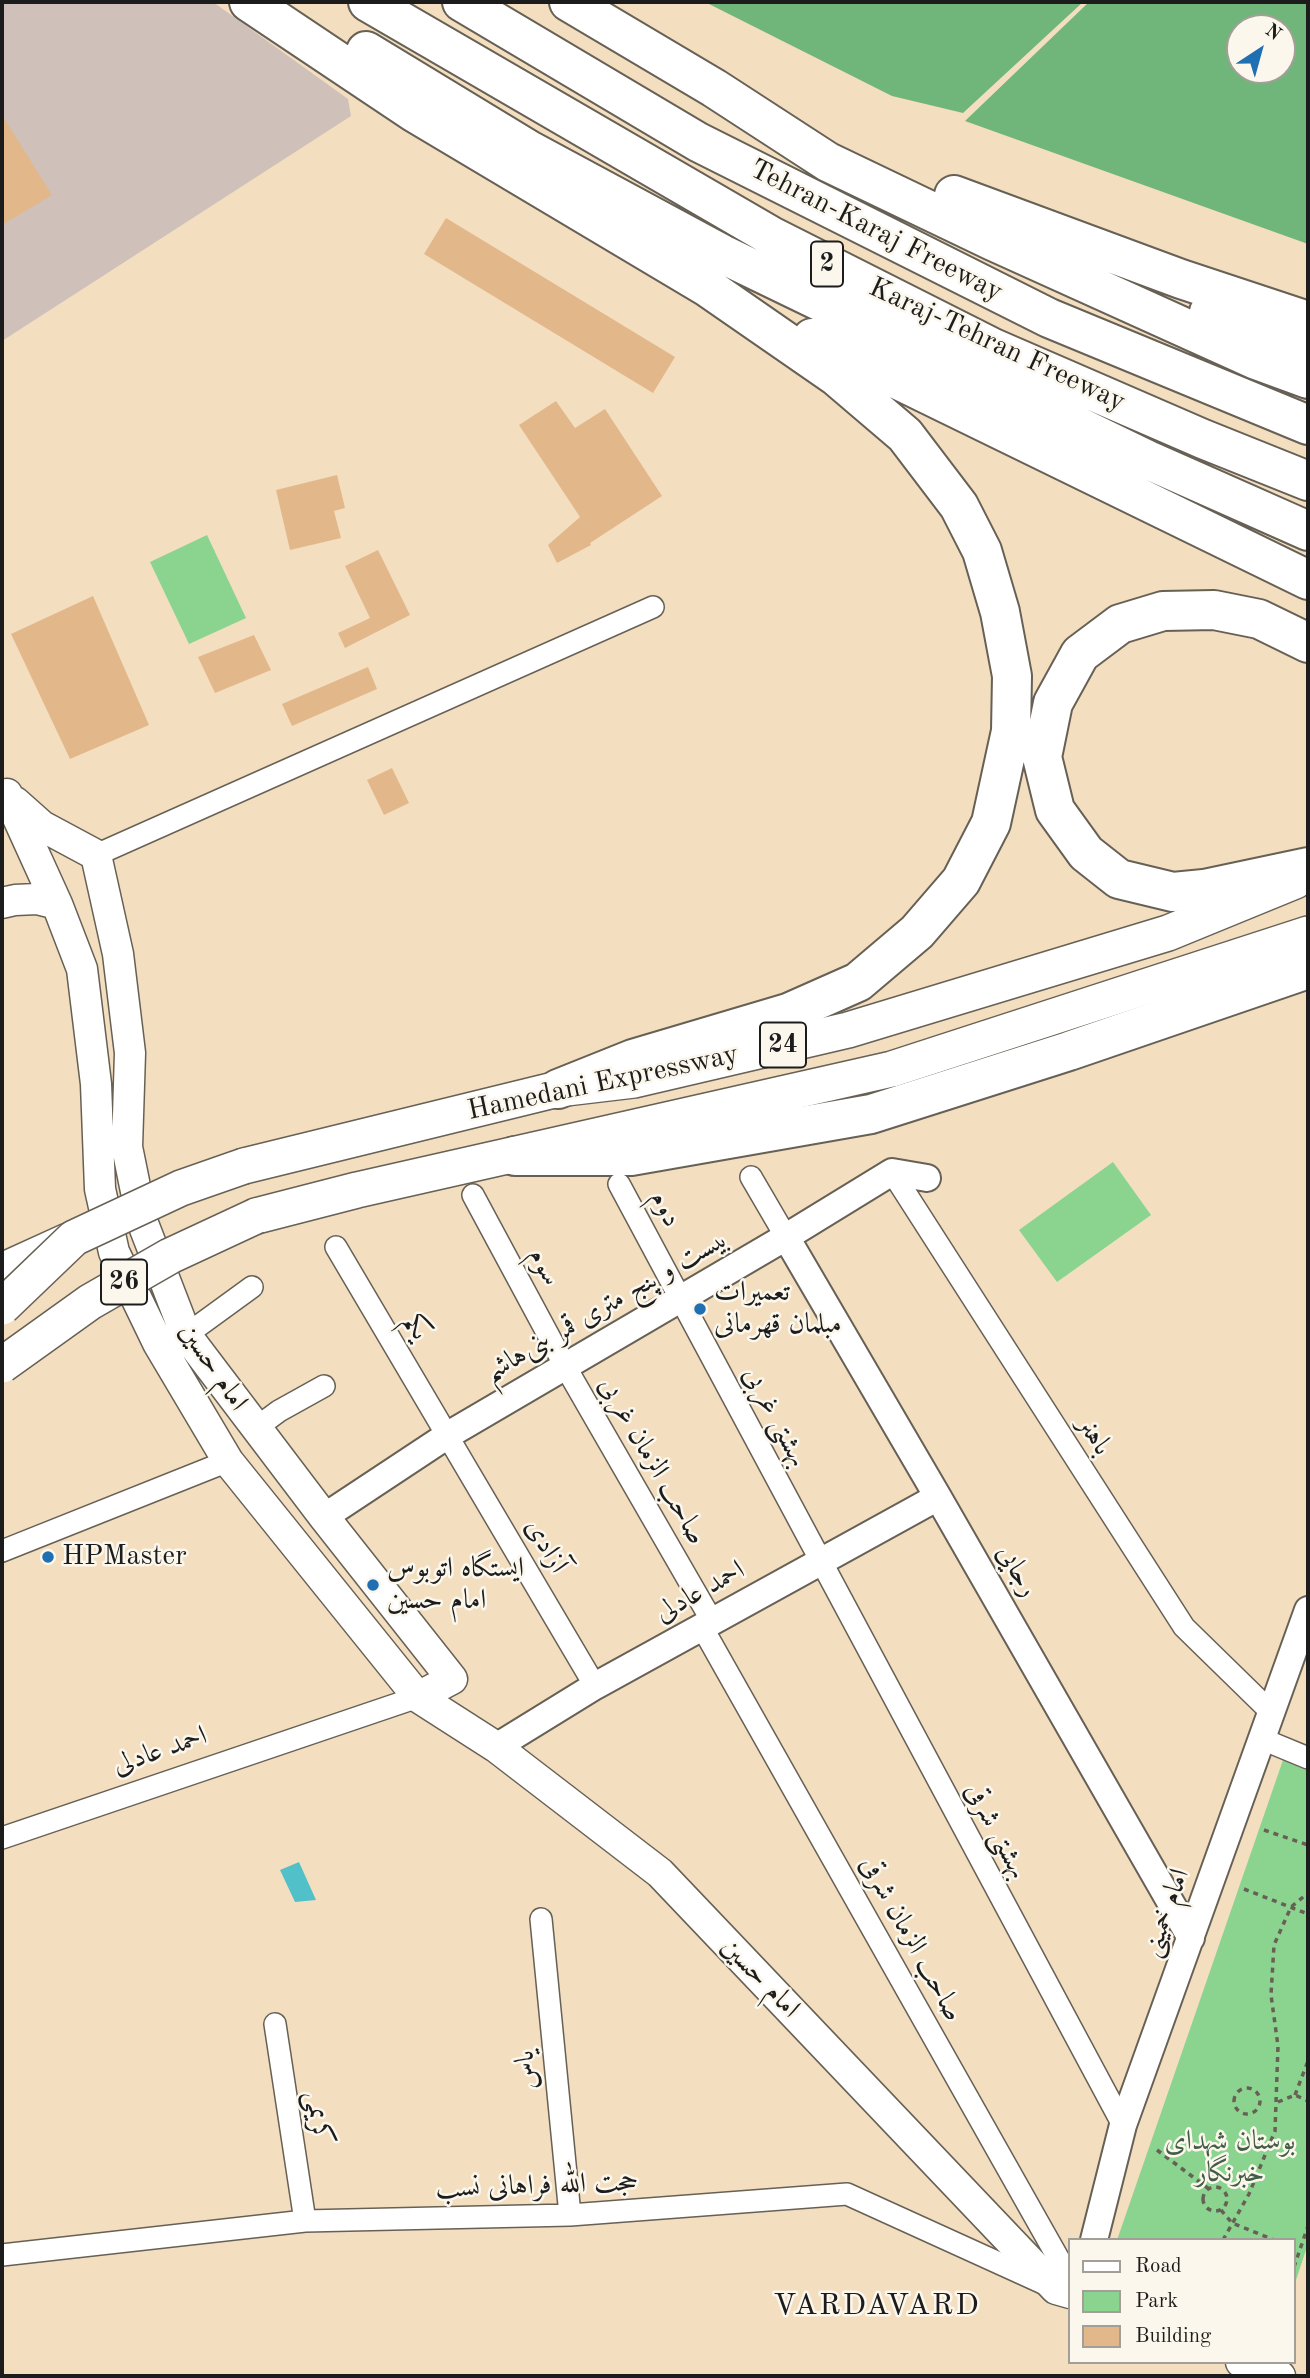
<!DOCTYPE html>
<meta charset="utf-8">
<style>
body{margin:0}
#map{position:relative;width:1310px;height:2378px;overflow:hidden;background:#f3dec0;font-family:"Old Standard TT",serif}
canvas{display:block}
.frame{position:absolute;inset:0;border:4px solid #1c1c1c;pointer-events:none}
.legend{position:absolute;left:1068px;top:2238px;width:228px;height:126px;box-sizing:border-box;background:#fbf7ec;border:2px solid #a29f99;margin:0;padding:9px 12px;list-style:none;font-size:21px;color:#1c1c1c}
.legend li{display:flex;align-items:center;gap:14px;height:35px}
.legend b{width:35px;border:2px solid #a29f99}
.north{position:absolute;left:1226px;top:14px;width:70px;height:70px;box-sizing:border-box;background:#fbf7ec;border:2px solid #a29f99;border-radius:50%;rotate:36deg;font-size:19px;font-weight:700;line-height:28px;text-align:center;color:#1c1c1c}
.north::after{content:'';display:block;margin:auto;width:24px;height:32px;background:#1f6fb2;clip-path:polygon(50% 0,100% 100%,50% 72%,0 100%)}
</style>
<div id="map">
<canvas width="1310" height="2378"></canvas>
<div class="frame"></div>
<ul class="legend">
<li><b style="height:9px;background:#fff"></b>Road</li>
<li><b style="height:19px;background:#8bd490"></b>Park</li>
<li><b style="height:19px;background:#e2b88b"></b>Building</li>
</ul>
<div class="north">N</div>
</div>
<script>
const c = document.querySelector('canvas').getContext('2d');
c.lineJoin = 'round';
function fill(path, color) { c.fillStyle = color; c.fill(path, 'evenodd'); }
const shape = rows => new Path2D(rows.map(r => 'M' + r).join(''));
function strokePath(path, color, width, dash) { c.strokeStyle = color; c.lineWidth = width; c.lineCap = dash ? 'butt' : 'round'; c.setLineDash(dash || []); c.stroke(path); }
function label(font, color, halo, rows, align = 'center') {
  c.font = font + ' "Old Standard TT",Amiri,serif'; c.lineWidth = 5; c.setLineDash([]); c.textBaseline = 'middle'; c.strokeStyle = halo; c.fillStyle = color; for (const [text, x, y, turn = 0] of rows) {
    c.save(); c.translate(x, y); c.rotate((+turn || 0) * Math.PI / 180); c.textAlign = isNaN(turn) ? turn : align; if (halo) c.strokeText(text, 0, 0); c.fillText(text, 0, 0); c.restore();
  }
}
const industrial = shape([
 [2,2,213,2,348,99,351,116,2,341]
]);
const green = shape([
 [207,535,246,618,189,644,150,562],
 [1113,1162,1151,1215,1057,1282,1019,1230],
 [1283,1760,1308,1771,1308,2244,1294,2286,1294,2240,1117,2240]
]);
const forest = shape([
 [705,2,1083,2,963,113,892,96],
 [1089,2,1308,2,1308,244,965,121],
 [1240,28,1282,28,1282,70,1240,70]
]);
const water = shape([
 [299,1862,316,1900,295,1902,280,1870]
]);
const building = shape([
 [2,115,52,195,2,225],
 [446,218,675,357,653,393,424,254],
 [556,401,575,428,605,409,662,496,590,543,591,545,557,563,548,545,580,517,519,425],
 [337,475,345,508,334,511,341,538,290,550,276,490],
 [378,550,410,615,345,648,338,633,370,618,345,566],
 [93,596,149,725,70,759,11,634],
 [254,635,271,670,215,693,198,657],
 [368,667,377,689,292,726,282,704],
 [392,768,409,803,384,815,367,780]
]);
const path = shape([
 [1264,1830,1308,1845],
 [1244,1889,1308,1914],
 '1234 2101a13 13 0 1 1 26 0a13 13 0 1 1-26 0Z',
 [1295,2095,1308,2061],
 [1278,2102,1295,2095,1308,2101],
 [1157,2150,1209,2189],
 '1203 2199a12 12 0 1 1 24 0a12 12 0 1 1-24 0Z',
 [1221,2210,1232,2223,1274,2240],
 [1223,2240,1249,2194,1275,2131,1278,2046,1271,1995,1274,1945,1291,1907,1308,1893],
 [1294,2267,1308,2226]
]);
const minor = shape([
 [96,855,653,607],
 [892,1172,1184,1627,1271,1712],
 [751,1177,786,1237],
 [619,1184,1123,2125],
 [473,1195,565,1366,712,1621],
 [336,1247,595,1686],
 [186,1335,252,1287],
 [256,1428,279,1411,324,1386],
 [2,1551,228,1461],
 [702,1627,1070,2279],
 [1262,1739,1308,1758],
 [2,1838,418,1697],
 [541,1919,570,2215],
 [275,2024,305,2221],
 [2,2255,305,2221,570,2215,847,2194,1045,2284]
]);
const tertiary = shape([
 [786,1237,938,1497,1191,1938],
 [324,1517,448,1435,786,1237,892,1172,927,1178],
 [496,1747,595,1686,938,1497],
 [1094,2240,1123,2125,1308,1610]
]);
const secondary = shape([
 [7,794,57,904,82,969,96,1084,100,1189,114,1252,158,1343,228,1461,418,1697,496,1747,660,1873,1056,2289,1070,2293],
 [15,802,42,826,96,855,118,954,130,1053,127,1147,142,1221,186,1335,324,1517,452,1679,418,1697],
 [2,903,15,900,37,899,57,904],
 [1241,2362,1280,2376]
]);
const trunk = shape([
 [244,1166,558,1089,634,1080,848,1030,1168,933,1295,881],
 [256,1216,357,1190,892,1069,1308,934],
 [2,1271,68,1241]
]);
const motorway = shape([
 [249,2,415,113,707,287,837,377,905,435,959,506,982,551,1000,612,1012,676,1011,731,991,823,961,881,917,932,858,982,788,1013,633,1059,558,1089],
 [368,2,771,236,993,348,1203,439,1308,481],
 [462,2,698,142,1049,318,1308,425],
 [569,2,714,88,828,162,993,241,1256,360,1308,379],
 [366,51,529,150,722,254,1148,460,1308,531],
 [954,195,1181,279,1308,321],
 [1209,312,1308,350],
 [812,338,1308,580],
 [1308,643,1259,619,1214,610,1163,611,1120,624,1080,654,1053,703,1042,757,1055,810,1086,853,1119,879,1173,892,1204,889,1308,867],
 [515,1156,631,1156,871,1114,1069,1051,1308,969]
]);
const trunkBridge = shape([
 [2,1307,74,1238,181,1188,244,1166],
 [2,1365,90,1302,170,1256,256,1216]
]);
const markers = [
 [700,1309,7,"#1f6fb2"],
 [48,1557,7,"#1f6fb2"],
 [373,1585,7,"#1f6fb2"]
];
const shields = [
 [827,264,32],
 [783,1045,46],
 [124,1282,46]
];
const shieldNames = [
 ["2",827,264],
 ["24",783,1045],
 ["26",124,1282]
];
const streetNames = [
 ["Tehran-Karaj Freeway",876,231,27],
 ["Karaj-Tehran Freeway",997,345,25],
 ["Hamedani Expressway",603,1083,-12],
 ["دوم",665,1209,62],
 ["سوم",544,1267,62],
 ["بیست و پنج متری قمر بنی‌هاشم",606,1306,-30],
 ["یکم",416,1327,59],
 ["امام حسین",213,1367,56],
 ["بهشتی غربی",775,1417,62],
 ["باهنر",1094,1436,57],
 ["صاحب الزمان غربی",652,1461,60],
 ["آزادی",546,1546,60],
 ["رجایی",1017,1571,60],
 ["احمد عادلی",700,1592,-29],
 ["احمد عادلی",160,1751,-19],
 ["بهشتی شرقی",996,1831,62],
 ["امام خمینی",1166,1913,-70],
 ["صاحب الزمان شرقی",911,1939,61],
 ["امام حسین",760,1978,46],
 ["یاس",527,2070,-96],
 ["کریمی",318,2118,81],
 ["حجت الله فراهانی نسب",537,2186,-2]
];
const poiNames = [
 ["تعمیرات",714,1293],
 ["مبلمان قهرمانی",714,1325],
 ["HPMaster",62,1557],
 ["ایستگاه اتوبوس",387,1569],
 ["امام حسین",387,1601]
];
const parkNames = [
 ["بوستان شهدای",1230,2142],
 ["خبرنگار",1230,2174]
];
const neighbourhoodNames = [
 ["VARDAVARD",877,2306]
];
fill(industrial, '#cfc0ba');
fill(green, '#8bd490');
fill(forest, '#70b67a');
fill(water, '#52c0c9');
fill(building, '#e2b88b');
strokePath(minor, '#676055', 24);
strokePath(tertiary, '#676055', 30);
strokePath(secondary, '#676055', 33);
strokePath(trunk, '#676055', 38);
strokePath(motorway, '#676055', 42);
strokePath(path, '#676055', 3.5, [5, 5]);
strokePath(minor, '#fff', 21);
strokePath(tertiary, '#fff', 26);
strokePath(secondary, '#fff', 30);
strokePath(trunk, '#fff', 35);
strokePath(motorway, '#fff', 38);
strokePath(trunkBridge, '#676055', 38, []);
strokePath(trunkBridge, '#fff', 35);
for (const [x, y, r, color] of markers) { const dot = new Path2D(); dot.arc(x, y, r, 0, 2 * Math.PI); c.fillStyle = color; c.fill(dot); strokePath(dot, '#fbf7ec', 2.5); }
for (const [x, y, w] of shields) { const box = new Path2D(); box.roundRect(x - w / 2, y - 22.5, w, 45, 5); c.fillStyle = '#fbf7ec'; c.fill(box); strokePath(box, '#1c1c1c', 2); }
label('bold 26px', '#1c1c1c', null, shieldNames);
label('28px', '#1c1c1c', '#fbf7ec', streetNames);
label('28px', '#1c1c1c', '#fbf7ec', poiNames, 'left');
label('28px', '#435c45', '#fbf7ec', parkNames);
c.letterSpacing = '2px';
label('30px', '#1c1c1c', '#fbf7ec', neighbourhoodNames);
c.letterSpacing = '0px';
</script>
